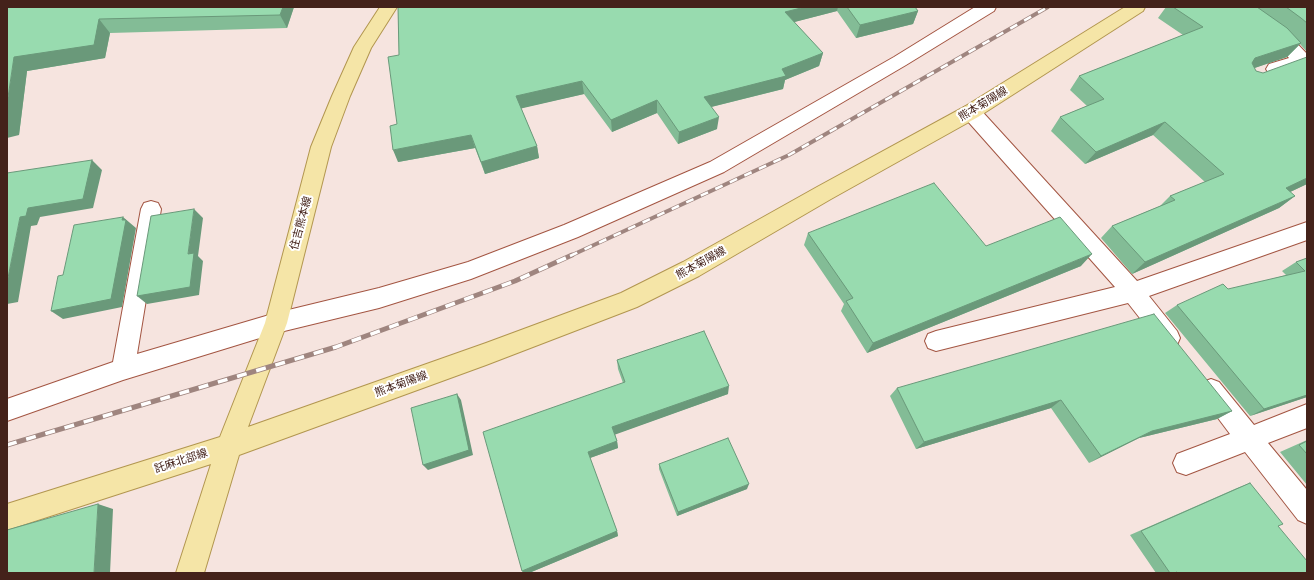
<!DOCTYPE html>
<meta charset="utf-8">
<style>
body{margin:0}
#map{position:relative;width:1314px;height:580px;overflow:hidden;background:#f6e4df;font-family:Mulish,sans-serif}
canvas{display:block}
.frame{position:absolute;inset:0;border:8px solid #44221a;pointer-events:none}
</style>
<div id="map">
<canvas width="1314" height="580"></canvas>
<div class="frame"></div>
</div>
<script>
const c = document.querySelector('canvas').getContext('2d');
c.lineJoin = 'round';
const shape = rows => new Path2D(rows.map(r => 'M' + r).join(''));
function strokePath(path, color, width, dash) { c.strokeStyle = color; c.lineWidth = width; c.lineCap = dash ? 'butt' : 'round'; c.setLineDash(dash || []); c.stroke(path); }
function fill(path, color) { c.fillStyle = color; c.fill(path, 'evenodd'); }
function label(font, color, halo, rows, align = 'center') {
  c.font = font + ' Mulish,"Noto Sans JP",sans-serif'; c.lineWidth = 4; c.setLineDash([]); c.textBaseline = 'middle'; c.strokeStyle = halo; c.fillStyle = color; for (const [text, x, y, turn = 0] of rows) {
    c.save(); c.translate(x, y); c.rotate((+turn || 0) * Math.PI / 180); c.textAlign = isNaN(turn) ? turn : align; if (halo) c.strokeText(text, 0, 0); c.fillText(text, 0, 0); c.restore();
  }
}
const minor = shape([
 [975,7,996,7,994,11,906,65,724,172,578,237,471,279,379,308,276,333,123,380,7,421,7,399,113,362,141,209,144,203,151,201,158,203,161,209,137,354,276,313,379,288,468,262,564,225,710,162,894,57,975,7],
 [1231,7,1251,7,1287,33,1307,54,1307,65,1275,75,1269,74,1266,69,1269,64,1289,58,1275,41,1233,11,1231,7],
 [971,105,978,107,1137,281,1307,222,1307,240,1149,296,1177,331,1180,338,1177,345,1169,348,1161,345,1128,303,936,351,928,348,925,341,928,334,936,331,1115,287,964,117,962,112,964,107,971,105],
 [1211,379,1219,382,1254,425,1307,404,1307,428,1268,443,1307,490,1307,524,1298,520,1245,452,1186,475,1177,472,1173,463,1177,454,1230,434,1203,398,1199,390,1203,382,1211,379]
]);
const major = shape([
 [380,7,397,7,371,48,350,96,331,147,287,323,248,427,486,343,621,293,683,262,817,187,964,107,1125,7,1145,7,1143,11,978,117,831,199,699,276,637,307,486,365,239,455,204,573,176,573,211,464,7,530,7,504,220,437,265,323,311,147,332,96,354,47,380,7]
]);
const railFar1 = shape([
 [570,256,789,155,1048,7]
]);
const rail = shape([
 [7,445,336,347,515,281,572,255]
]);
const wall = shape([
 [7,7,294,7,287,28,110,33,105,58,27,71,19,135],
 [398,7,915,7,918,11,913,24,856,38,837,11,794,22,823,53,819,66,785,80,783,89,711,107,717,129,678,144,657,113,612,132,584,94,521,108,537,146,539,158,485,174,475,148,398,162,397,124,399,55],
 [1166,7,1307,7,1307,52,1300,44,1287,57,1254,68,1307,184,1290,192,1295,196,1279,208,1132,274,1101,238,1112,226,1160,206,1170,196,1205,182,1153,135,1085,164,1051,131,1060,117,1087,106,1070,90,1079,76,1183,35,1158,18],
 [808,233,986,246,1081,266,867,353,841,311,844,304,804,245],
 [1307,258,1307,397,1250,416,1165,313,1177,305,1286,275,1282,271,1296,262],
 [617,360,728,394,615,434,617,441,618,448,590,458,617,531,618,536,529,573,524,573,522,571,623,383,618,369],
 [897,388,1232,411,1217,419,1139,438,1089,463,1051,408,916,449,890,396],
 [1307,440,1307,485,1280,452],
 [659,464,747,489,677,516,659,469],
 [1250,483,1278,526,1307,573,1156,573,1130,535,1237,488]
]);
const shadedWall = shape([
 [283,7,294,7,287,28,280,15],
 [805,7,838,7,837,11,783,25,785,12],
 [918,11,913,24,856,38,860,25],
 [99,19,110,33,105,58,27,71,19,135,7,138,7,104,14,57],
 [1301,43,1287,57,1243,72,1255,58],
 [823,53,819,66,785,80,783,89,703,109,704,97,782,69],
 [582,81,584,94,519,109,516,96],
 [657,100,657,113,612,132,611,120],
 [719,117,717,129,678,144,679,132],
 [1165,122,1153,135,1085,164,1096,152],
 [471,135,475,148,398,162,393,150],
 [537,146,539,158,485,174,481,162],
 [92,160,102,170,93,208,40,217,37,225,31,226,18,302,7,304,7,283,20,217,28,208],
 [1307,178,1307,184,1271,201,1286,188],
 [1295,196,1279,208,1132,274,1145,262],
 [194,209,203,218,198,256,203,261,199,295,147,304,137,296,188,254],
 [123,217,136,228,122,307,63,319,51,311,122,220],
 [1092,254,1081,266,867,353,873,343],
 [729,386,728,394,614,435,612,427],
 [457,394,461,400,473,455,428,470,423,465],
 [1307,395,1307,397,1250,416,1264,409],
 [1061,400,1051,408,916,449,924,442],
 [1232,411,1217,419,1139,438,1089,463,1101,456,1152,431],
 [617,441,618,448,590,458,588,452],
 [749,484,747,489,677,516,678,512],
 [98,504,113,509,110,573,94,573],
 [617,531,618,536,529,573,524,573,522,571]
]);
const building = shape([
 [7,7,283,7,280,15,99,19,94,45,14,57,7,104,7,7],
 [398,7,805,7,785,12,823,53,782,69,786,76,704,97,719,117,679,132,657,100,611,120,582,81,516,96,537,146,481,162,471,135,393,150,390,126,397,124,388,57,399,55,398,7],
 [847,7,915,7,918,11,860,25,847,7],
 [1173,7,1257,7,1287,28,1301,43,1255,58,1252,63,1256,71,1263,73,1307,57,1307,178,1286,188,1295,196,1145,262,1112,226,1175,200,1170,196,1224,174,1165,122,1096,152,1060,117,1104,99,1079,76,1203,27,1173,7],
 [1286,7,1307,7,1307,23,1301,18,1286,7],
 [92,160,83,199,28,208,26,216,20,217,7,283,7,173,92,160],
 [934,183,986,246,1060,217,1092,254,873,343,846,301,853,298,808,233,934,183],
 [194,209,188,254,194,253,190,287,137,296,151,216,194,209],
 [123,217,122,220,126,220,111,299,51,311,58,276,63,275,74,225,123,217],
 [1307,258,1307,395,1264,409,1177,305,1223,284,1228,289,1305,271,1296,262,1307,258],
 [1154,314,1232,411,1152,431,1101,456,1061,400,924,442,897,388,1154,314],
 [704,331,729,386,612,427,617,441,588,452,617,531,522,571,483,432,625,382,617,360,704,331],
 [457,394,469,450,423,465,411,408,457,394],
 [728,438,749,484,678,512,659,464,728,438],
 [1307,441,1307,454,1299,445,1307,441],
 [1250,483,1283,524,1278,526,1307,561,1307,573,1178,573,1177,572,1174,573,1170,573,1141,531,1250,483],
 [98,504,94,573,7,573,7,530,98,504]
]);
const streetNames = [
 ["熊本菊陽線",983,104,-31],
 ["住吉熊本線",301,223,-75],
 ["熊本菊陽線",701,263,-29],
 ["熊本菊陽線",401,384,-20],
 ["託麻北部線",181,461,-18]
];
strokePath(minor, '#a35542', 2);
strokePath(major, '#b2964f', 2);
fill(minor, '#fff');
fill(major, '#f5e5a7');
strokePath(railFar1, '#9f857f', 4);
strokePath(rail, '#9f857f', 5);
strokePath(railFar1, '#fff', 2.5, [8]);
strokePath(rail, '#fff', 3.5, [10]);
fill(wall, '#83bc96');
fill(shadedWall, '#6a997a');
fill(building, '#98dbaf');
strokePath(building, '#6a997a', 1);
label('11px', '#44221a', '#fff', streetNames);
</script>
